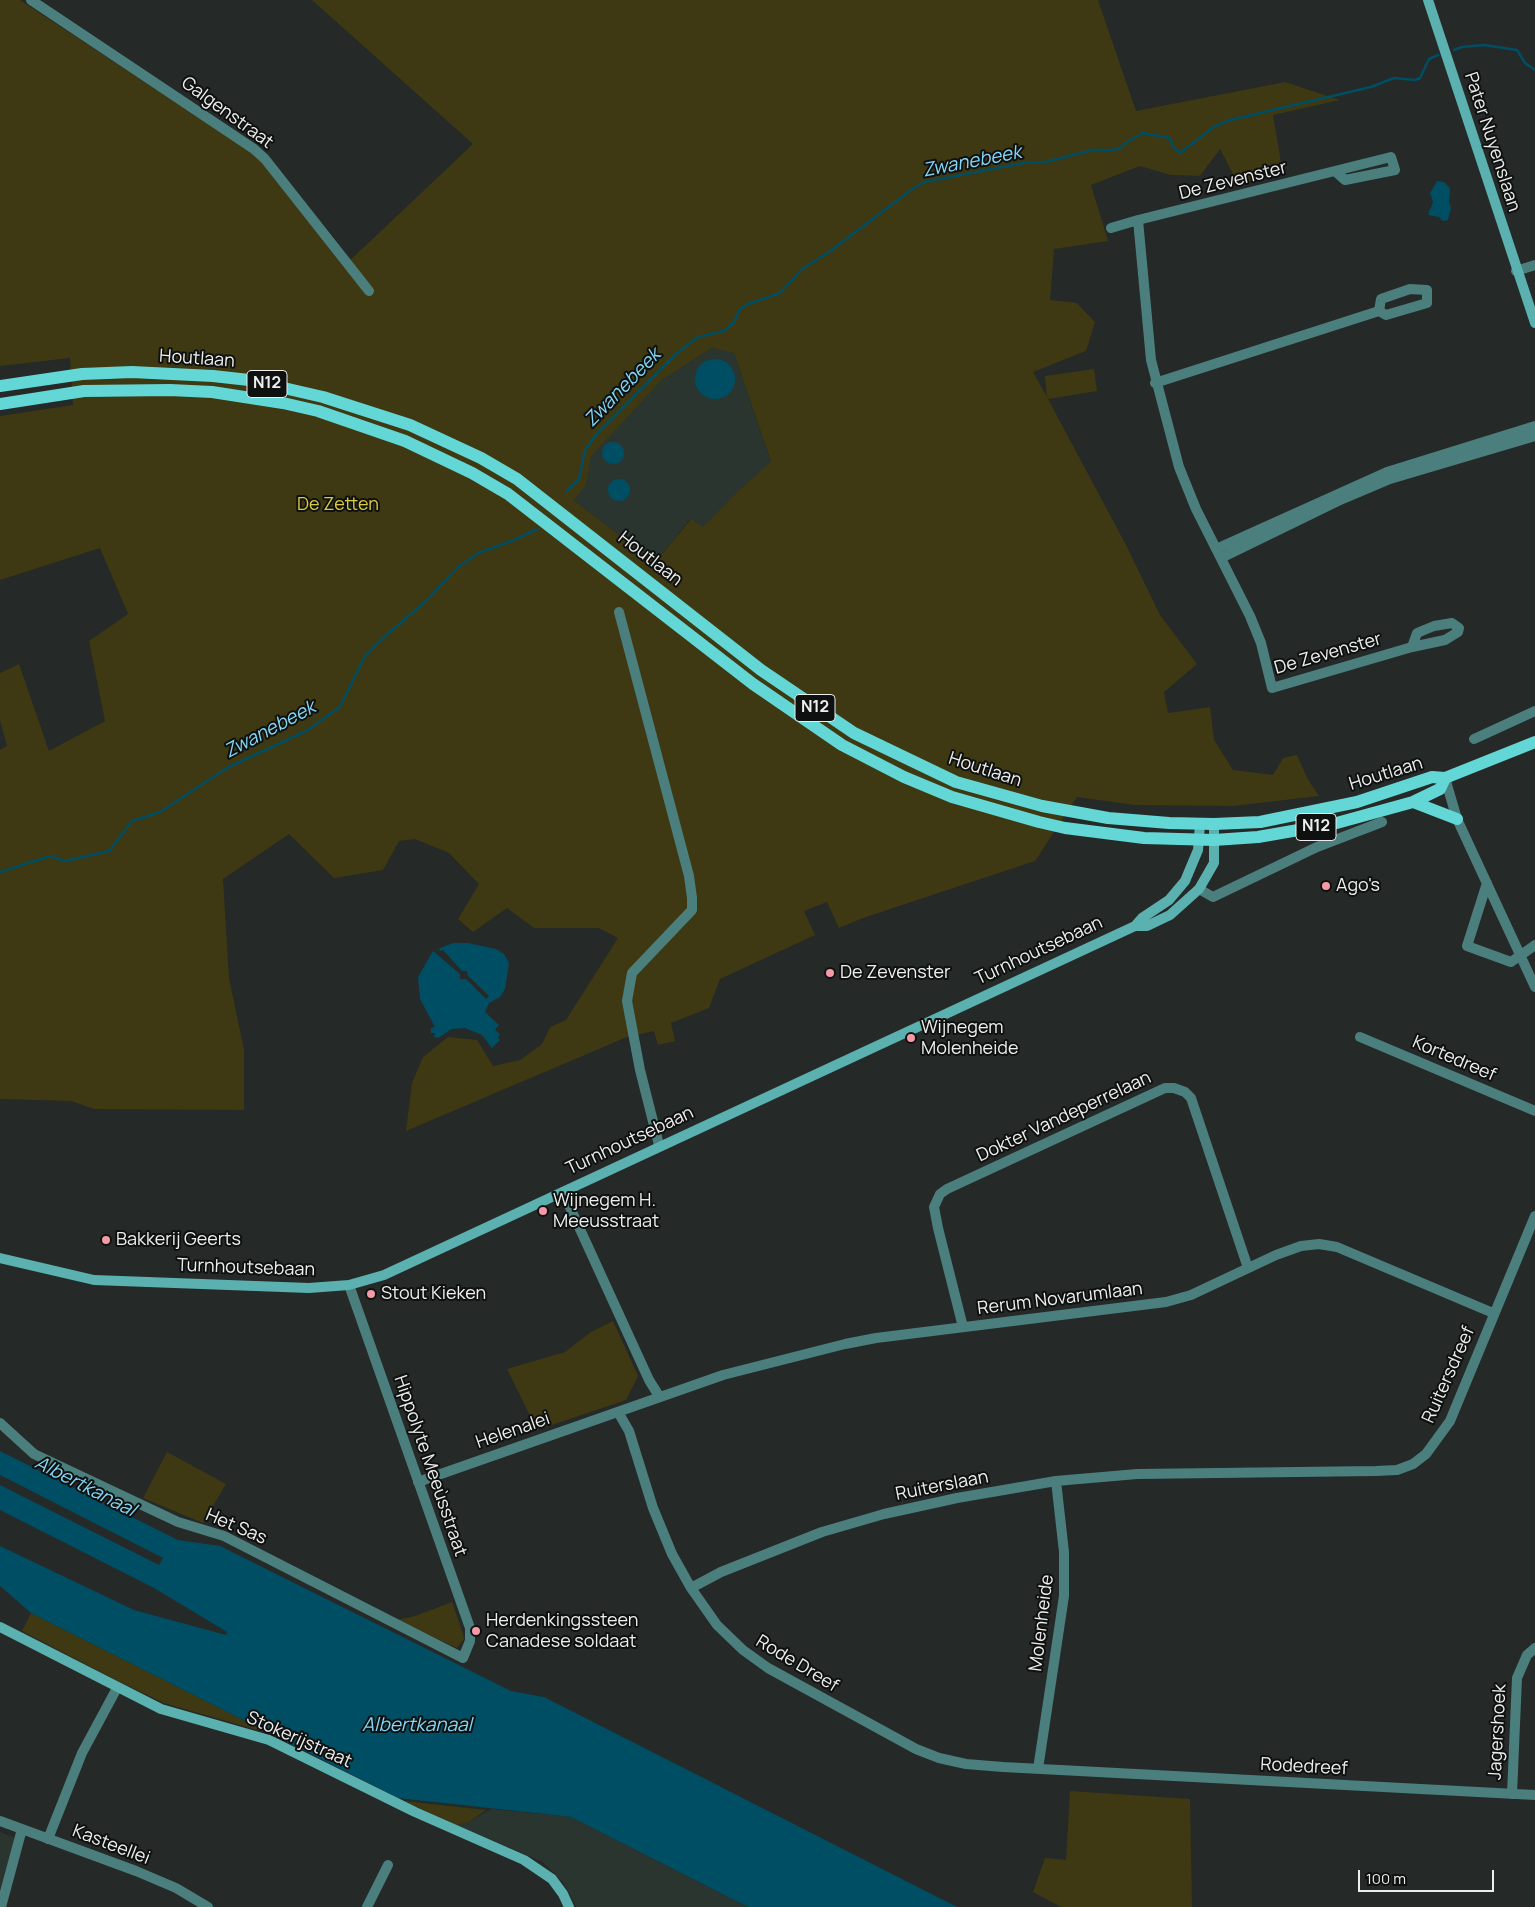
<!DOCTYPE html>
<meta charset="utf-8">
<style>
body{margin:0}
#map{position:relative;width:1535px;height:1907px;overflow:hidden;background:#252927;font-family:Manrope,sans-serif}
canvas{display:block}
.scale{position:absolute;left:1358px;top:1870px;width:136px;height:22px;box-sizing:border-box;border:2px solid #edefee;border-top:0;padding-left:6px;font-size:15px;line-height:18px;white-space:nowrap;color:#edefee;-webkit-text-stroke:4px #0f1110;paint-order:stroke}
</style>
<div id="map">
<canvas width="1535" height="1907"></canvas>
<div class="scale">100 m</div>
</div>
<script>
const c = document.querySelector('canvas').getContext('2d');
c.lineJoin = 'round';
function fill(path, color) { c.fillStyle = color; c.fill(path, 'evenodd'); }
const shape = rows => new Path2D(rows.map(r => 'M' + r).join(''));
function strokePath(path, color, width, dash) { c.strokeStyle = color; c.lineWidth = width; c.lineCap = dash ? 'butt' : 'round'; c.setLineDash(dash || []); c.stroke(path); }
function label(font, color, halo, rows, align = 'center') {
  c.font = font + ' Manrope,sans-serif'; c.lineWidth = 4; c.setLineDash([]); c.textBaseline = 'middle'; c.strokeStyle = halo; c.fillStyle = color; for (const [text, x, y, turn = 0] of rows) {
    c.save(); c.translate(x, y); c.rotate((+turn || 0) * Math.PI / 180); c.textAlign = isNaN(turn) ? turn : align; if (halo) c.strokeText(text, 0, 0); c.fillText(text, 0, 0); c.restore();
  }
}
const built = shape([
 [712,348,734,353,771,463,739,490,703,528,690,519,655,563,574,500,586,485,590,456,662,380],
 [491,1809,571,1817,748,1907,576,1907,563,1882,543,1862,457,1825,469,1822],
 [0,1832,16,1838,0,1899]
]);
const green = shape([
 [0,0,20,0,249,151,262,162,344,266,473,144,312,0,1098,0,1136,111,1285,82,1340,100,1273,115,1283,174,1238,184,1220,149,1200,176,1171,175,1140,166,1091,185,1108,241,1054,249,1050,300,1077,303,1095,322,1086,351,1033,372,1047,397,1045,376,1094,369,1097,391,1048,399,1126,545,1160,615,1197,664,1164,692,1168,713,1210,707,1214,740,1233,770,1273,775,1283,758,1297,755,1307,778,1319,796,1233,806,1135,805,1077,797,1035,861,863,918,839,928,827,902,804,911,815,935,720,979,709,1008,671,1023,675,1041,658,1045,654,1031,627,1037,406,1131,412,1083,423,1057,448,1037,477,1040,493,1066,520,1060,542,1044,550,1027,566,1020,618,938,599,928,534,928,507,908,473,932,458,919,479,884,449,853,415,839,399,841,383,870,334,878,289,834,223,879,229,978,244,1050,244,1110,94,1109,71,1101,0,1099,0,750,7,746,0,720,0,673,19,664,49,751,105,721,89,641,128,614,100,548,0,580,0,416,73,405,70,358,0,366],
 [712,348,734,353,771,462,739,490,703,527,691,519,655,563,574,500,586,485,591,456,662,380],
 [613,1321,638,1376,626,1400,537,1430,507,1369,565,1352,591,1332],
 [167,1452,226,1484,203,1523,143,1498],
 [452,1602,463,1634,464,1639,457,1648,397,1620,415,1616],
 [31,1613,271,1734,164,1703,120,1682,22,1631],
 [1070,1791,1190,1799,1192,1907,1061,1907,1033,1892,1045,1858,1066,1860],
 [404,1801,486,1810,469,1822,457,1825]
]);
const water = shape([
 [1437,181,1444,182,1450,188,1449,202,1451,208,1448,220,1443,221,1439,217,1428,215,1433,202,1430,193],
 '695 379a20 20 0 1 1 40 0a20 20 0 1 1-40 0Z',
 '602 453a11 11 0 1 1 22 0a11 11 0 1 1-22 0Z',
 '608 490a11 11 0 1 1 22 0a11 11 0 1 1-22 0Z',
 [453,943,468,943,496,949,504,954,509,963,505,989,500,997,489,1003,485,1012,499,1025,495,1030,500,1034,498,1038,500,1040,492,1048,482,1035,465,1028,452,1029,438,1038,434,1037,435,1033,431,1033,431,1028,435,1027,420,999,418,977,433,951,460,974,460,979,466,979,486,999,489,996,468,976,467,971,462,971,443,950,441,951,438,949],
 [0,1451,178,1540,220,1546,511,1691,544,1697,957,1907,748,1907,571,1817,398,1798,31,1613,0,1586,0,1546,134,1610,226,1635,227,1632,154,1588,0,1510,0,1485,159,1565,163,1558,0,1475]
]);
const stream = shape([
 [1454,50,1462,47,1484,45,1517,50,1525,63,1535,70],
 [567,491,579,479,585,450,595,436,676,354,698,337,724,331,734,322,740,309,748,304,780,293,802,269,829,252,915,187,924,182,1024,163,1045,162,1093,150,1114,150,1121,148,1127,142,1143,133,1170,138,1173,147,1180,153,1215,126,1230,120,1371,87,1394,78,1415,80,1420,78,1429,59,1438,55],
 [0,872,50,856,65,861,109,851,132,821,160,812,227,768,306,731,340,707,365,656,383,638,426,601,456,569,478,553,514,540,537,529]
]);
const street = shape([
 [31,0,254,149,265,159,369,291],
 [1336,172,1345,180,1395,170,1391,157,1138,220,1151,360,1179,467,1196,509,1250,616,1261,643,1272,688,1412,647,1445,640,1458,632,1459,628,1452,623,1434,626,1417,633,1412,647],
 [1111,228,1138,220],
 [1516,271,1535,265],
 [1410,289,1427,290,1427,303,1386,315,1379,311,1381,299,1410,289],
 [1155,383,1379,311],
 [1216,549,1387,472,1535,426],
 [1221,558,1338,501,1390,479,1535,436],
 [619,612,689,876,692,898,692,910,632,973,627,1001,640,1070,659,1145],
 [1474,739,1535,711],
 [1445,778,1457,819,1535,987],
 [1487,883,1467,946,1511,962,1535,945],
 [1199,889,1213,897,1317,847,1382,822],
 [1360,1037,1535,1111],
 [563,1192,649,1380,659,1396],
 [963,1327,938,1228,934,1207,940,1194,947,1189,1165,1088,1174,1088,1185,1092,1191,1098,1248,1268],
 [618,1412,629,1431,653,1508,672,1554,691,1588,717,1625,743,1650,768,1668,916,1749,939,1758,966,1764,1003,1767,1535,1795],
 [0,1423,34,1454,178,1522,224,1536,463,1658,470,1641,470,1628,349,1285],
 [418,1482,723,1375,845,1344,876,1338,1166,1302,1191,1295,1276,1255,1301,1246,1319,1244,1337,1247,1493,1313],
 [691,1588,721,1572,822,1532,884,1514,957,1498,1056,1481,1137,1474,1376,1471,1397,1470,1413,1464,1426,1454,1450,1421,1535,1216],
 [1038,1769,1064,1596,1064,1552,1056,1481],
 [1512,1794,1517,1678,1527,1655,1535,1648],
 [0,1821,136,1871,176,1888,208,1907],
 [48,1839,82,1753,117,1688],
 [1,1907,22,1829],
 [367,1907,388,1865]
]);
const secondary = shape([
 [1428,0,1535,323],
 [1135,926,1147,926,1170,915,1199,889,1214,863,1214,824],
 [0,1258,94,1280,309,1288,349,1285,384,1275,1135,926,1142,918,1169,900,1185,881,1198,850,1200,824],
 [0,1627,161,1709,269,1740,415,1812,524,1860,552,1879,563,1894,569,1907]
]);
const primary = shape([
 [0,386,82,374,132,372,213,376,249,380,323,397,410,425,481,458,517,479,761,670,854,733,956,782,1042,806,1108,818,1169,823,1214,824,1260,822,1357,802,1432,777,1445,778,1535,742],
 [0,404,84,391,170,390,212,392,283,403,318,411,405,441,472,473,508,494,753,684,842,745,904,777,952,797,1039,822,1065,828,1144,838,1214,840,1258,837,1333,824,1413,802,1440,789,1445,778],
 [1413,802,1457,819]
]);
const markers = [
 [1326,886,5,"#f49aa6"],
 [830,973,5,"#f49aa6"],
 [911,1038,5,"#f49aa6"],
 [543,1211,5,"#f49aa6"],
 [106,1240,5,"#f49aa6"],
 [371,1294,5,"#f49aa6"],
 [476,1631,5,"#f49aa6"]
];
const shields = [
 [267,384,40],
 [815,708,40],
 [1316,827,40]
];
const shieldNames = [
 ["N12",267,384],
 ["N12",815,708],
 ["N12",1316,827]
];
const streetNames = [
 ["Galgenstraat",227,113,36],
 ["Pater Nuyenslaan",1492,142,72],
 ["De Zevenster",1233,181,-14],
 ["Houtlaan",197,359,4],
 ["Houtlaan",650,559,38],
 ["De Zevenster",1328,654,-16],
 ["Houtlaan",985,770,18],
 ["Houtlaan",1386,774,-17],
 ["Turnhoutsebaan",1039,951,-25],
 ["Kortedreef",1454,1059,23],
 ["Dokter Vandeperrelaan",1064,1117,-25],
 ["Turnhoutsebaan",630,1141,-25],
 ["Turnhoutsebaan",246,1268,2],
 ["Rerum Novarumlaan",1060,1299,-7],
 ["Ruitersdreef",1449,1375,-66],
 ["Helenalei",513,1431,-19],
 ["Hippolyte Meeùsstraat",430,1466,71],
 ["Ruiterslaan",942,1486,-11],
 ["Het Sas",236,1527,23],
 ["Molenheide",1042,1623,-83],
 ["Rode Dreef",797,1664,31],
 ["Jagershoek",1498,1732,-87],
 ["Stokerijstraat",299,1740,24],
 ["Rodedreef",1304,1767,3],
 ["Kasteellei",111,1845,21]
];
const parkNames = [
 ["De Zetten",338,505]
];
const poiNames = [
 ["Ago's",1336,886],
 ["De Zevenster",840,973],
 ["Wijnegem",921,1028],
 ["Molenheide",921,1049],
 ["Wijnegem H.",553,1201],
 ["Meeusstraat",553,1222],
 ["Bakkerij Geerts",116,1240],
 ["Stout Kieken",381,1294],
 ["Herdenkingssteen",486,1621],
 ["Canadese soldaat",486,1642]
];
const waterNames = [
 ["Zwanebeek",972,162,-11],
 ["Zwanebeek",623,388,-46],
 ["Zwanebeek",270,730,-28],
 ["Albertkanaal",85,1487,27],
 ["Albertkanaal",417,1726]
];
fill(built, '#2a3530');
fill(green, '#3e3912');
fill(water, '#004e63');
strokePath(stream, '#004e63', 2.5);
strokePath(street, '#4b7f7d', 10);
strokePath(secondary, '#5ab1af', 10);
strokePath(primary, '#63d7d5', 12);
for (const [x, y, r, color] of markers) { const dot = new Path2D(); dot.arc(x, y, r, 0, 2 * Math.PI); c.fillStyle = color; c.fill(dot); strokePath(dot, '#0f1110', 2); }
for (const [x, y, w] of shields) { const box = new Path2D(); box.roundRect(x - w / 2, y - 13.5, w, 27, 4); c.fillStyle = '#0f1110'; c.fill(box); strokePath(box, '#edefee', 1); }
label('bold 16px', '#edefee', null, shieldNames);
label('18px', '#edefee', '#0f1110', streetNames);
label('18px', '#dbca3f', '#0f1110', parkNames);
label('18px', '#edefee', '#0f1110', poiNames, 'left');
label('italic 19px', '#83d7f6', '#0f1110', waterNames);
</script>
